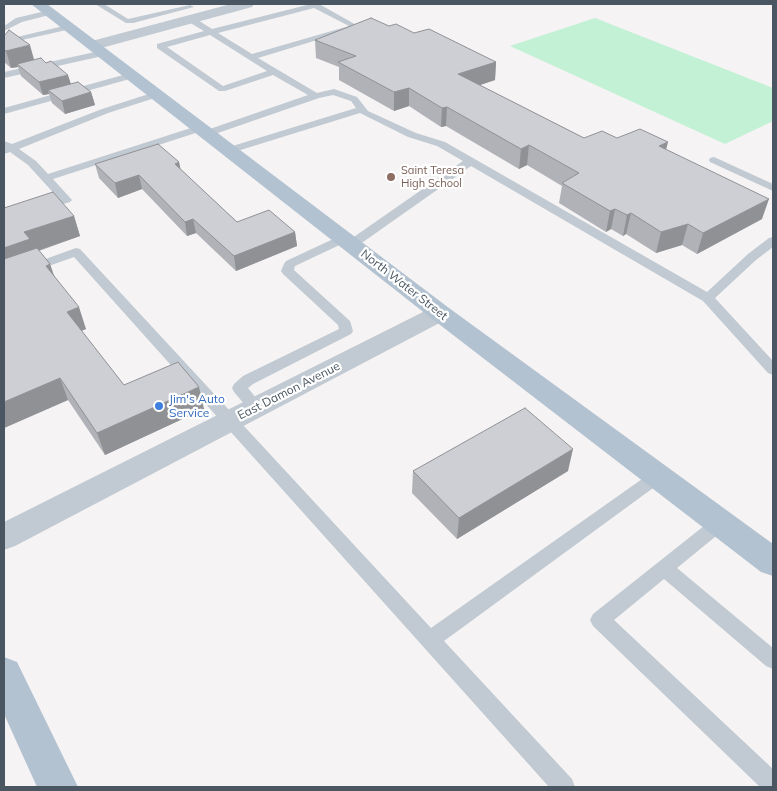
<!DOCTYPE html>
<style>
body{margin:0}
#map{position:relative;width:777px;height:791px;overflow:hidden;background:#f5f3f3;font-family:Mulish,sans-serif}
canvas{display:block}
.frame{position:absolute;inset:0;border:5px solid #4a5661;pointer-events:none}
</style>
<div id="map">
<canvas width="777" height="791"></canvas>
<div class="frame"></div>
</div>
<script>
const c = document.querySelector('canvas').getContext('2d');
c.lineJoin = 'round';
function fill(path, color) { c.fillStyle = color; c.fill(path, 'evenodd'); }
const shape = rows => new Path2D(rows.map(r => 'M' + r).join(''));
function strokePath(path, color, width, dash) { c.strokeStyle = color; c.lineWidth = width; c.lineCap = dash ? 'butt' : 'round'; c.setLineDash(dash || []); c.stroke(path); }
function label(font, color, halo, rows, align = 'center') {
  c.font = font + ' Mulish,sans-serif'; c.lineWidth = 4.5; c.setLineDash([]); c.textBaseline = 'middle'; c.strokeStyle = halo; c.fillStyle = color; for (const [text, x, y, turn = 0] of rows) {
    c.save(); c.translate(x, y); c.rotate((+turn || 0) * Math.PI / 180); c.textAlign = isNaN(turn) ? turn : align; if (halo) c.strokeText(text, 0, 0); c.fillText(text, 0, 0); c.restore();
  }
}
const green = shape([
 [595,18,773,88,773,121,725,144,510,46]
]);
const service = shape([
 [95,4,104,4,128,19,190,5,194,7,133,23,126,23,95,4],
 [311,4,319,4,360,27,258,58,317,93,334,89,357,97,368,111,416,133,445,142,707,292,748,254,769,238,773,237,773,247,756,260,715,298,773,361,773,375,768,373,703,301,471,166,356,247,348,247,346,244,348,241,463,161,437,146,408,137,360,113,234,152,226,152,225,150,226,148,356,108,351,101,333,95,319,98,212,135,204,135,204,131,308,95,273,75,225,91,219,91,157,48,157,44,204,31,187,21,187,17,193,17,212,29,311,4],
 [314,8,349,26,252,54,218,33,314,8],
 [210,35,267,71,223,86,167,47,210,35],
 [50,10,54,12,53,14,22,22,4,31,4,26,16,18,50,10],
 [68,25,72,27,71,29,4,44,4,40,68,25],
 [104,50,108,53,107,55,4,78,4,72,104,50],
 [134,72,139,75,137,77,4,114,4,108,134,72],
 [158,91,161,92,161,96,108,113,19,149,36,161,48,174,197,126,205,126,205,130,53,179,72,200,70,202,47,209,39,209,37,207,39,205,59,199,28,165,10,152,4,154,4,141,12,144,102,109,158,91],
 [714,157,773,184,773,191,710,162,709,160,710,158,714,157],
 [344,234,350,238,348,241,295,266,294,270,350,321,353,331,351,334,253,384,248,388,264,408,261,412,256,413,251,412,234,392,232,388,234,384,243,376,339,329,338,325,283,274,281,271,284,264,286,261,344,234],
 [76,248,80,249,431,628,652,472,658,470,664,472,666,476,664,480,444,641,572,779,575,787,549,787,74,257,4,282,4,274,76,248],
 [720,516,726,518,729,523,726,528,677,568,773,648,773,669,766,666,664,579,614,620,773,769,773,787,760,787,593,626,590,620,593,614,714,518,720,516]
]);
const minor = shape([
 [231,4,254,4,252,7,94,50,88,48,86,45,88,42,231,4],
 [440,305,449,308,452,313,449,318,15,546,4,550,4,522,431,308,440,305]
]);
const primary = shape([
 [31,4,47,4,449,308,773,544,773,576,761,572,431,318,31,4],
 [4,657,17,662,78,787,37,787,4,714,4,657]
]);
const wall = shape([
 [389,26,414,33,496,62,495,80,479,85,584,138,617,138,666,150,762,219,697,254,682,245,656,253,626,234,623,236,611,229,606,232,559,203,562,186,527,165,519,169,446,126,441,127,409,106,394,111,339,80,339,67,316,58,315,40],
 [4,36,34,60,71,84,91,92,95,105,65,114,52,103,49,94,43,95,21,76,18,67,11,68,4,62],
 [179,162,180,169,237,222,295,232,297,246,236,271,196,233,187,236,142,189,118,198,99,178,95,164],
 [4,208,74,216,80,236,39,251,50,264,54,275,86,329,81,331,124,385,204,409,105,455,68,400,4,428],
 [413,471,568,471,457,539,412,493]
]);
const shadedWall = shape([
 [30,45,35,63,17,64,18,67,11,68,6,51],
 [496,62,495,80,457,93,458,74],
 [68,75,72,87,48,90,49,94,43,95,39,82],
 [409,88,409,106,394,111,394,92],
 [91,92,95,105,65,114,62,101],
 [447,107,446,126,441,127,442,108],
 [668,142,663,162,659,146],
 [529,145,527,165,519,169,521,149],
 [179,162,182,176,175,164],
 [139,175,142,189,118,198,115,183],
 [769,199,762,219,697,254,703,233],
 [615,209,611,229,606,232,610,211],
 [631,213,626,234,623,236,627,215],
 [74,216,80,236,34,252,4,272,4,248,24,232],
 [193,219,196,233,187,236,185,222],
 [688,224,682,245,656,253,661,232],
 [295,232,297,246,236,271,234,256],
 [50,264,57,286,46,266],
 [79,307,86,329,74,334,67,312],
 [60,378,68,400,4,428,4,402],
 [199,387,204,409,105,455,97,433],
 [573,449,568,471,457,539,459,518]
]);
const building = shape([
 [371,18,389,26,396,24,414,33,429,29,496,62,458,74,584,138,602,131,617,138,640,129,668,142,659,146,769,199,703,233,688,224,661,232,631,213,627,215,615,209,610,211,562,183,579,173,529,145,521,149,447,107,442,108,409,88,394,92,338,62,356,56,315,40,371,18],
 [9,30,30,45,6,51,4,49,4,36,9,30],
 [41,58,46,63,51,61,68,75,39,82,17,64,41,58],
 [78,82,91,92,62,101,48,90,78,82],
 [158,144,179,162,175,164,237,222,269,210,295,232,234,256,193,219,185,222,139,175,115,183,95,164,158,144],
 [53,192,74,216,24,232,30,239,4,248,4,208,53,192],
 [37,248,50,264,46,266,79,307,67,312,124,385,178,362,199,387,97,433,60,378,4,402,4,259,37,248],
 [525,408,573,449,459,518,413,471,525,408]
]);
const markers = [
 [391,177,5,"#8d6e63"],
 [159,406,5,"#3f7fe0"]
];
const farEducationnames = [
 ["Saint Teresa",401,171],
 ["High School",401,184]
];
const streetNames = [
 ["North Water Street",404,285,38],
 ["East Damon Avenue",289,391,-27]
];
const shopNames = [
 ["Jim's Auto",169,399],
 ["Service",169,413]
];
fill(green, '#c3f1d5');
fill(service, '#c1cad2');
fill(minor, '#c1cad2');
fill(primary, '#b3c2d1');
fill(wall, '#b0b2b7');
fill(shadedWall, '#909195');
fill(building, '#cdcfd5');
strokePath(building, '#909195', 1);
for (const [x, y, r, color] of markers) { const dot = new Path2D(); dot.arc(x, y, r, 0, 2 * Math.PI); c.fillStyle = color; c.fill(dot); strokePath(dot, '#fff', 2); }
label('11px', '#785e54', '#fff', farEducationnames, 'left');
label('12px', '#4a5661', '#fff', streetNames);
label('12px', '#366cbe', '#fff', shopNames, 'left');
</script>
